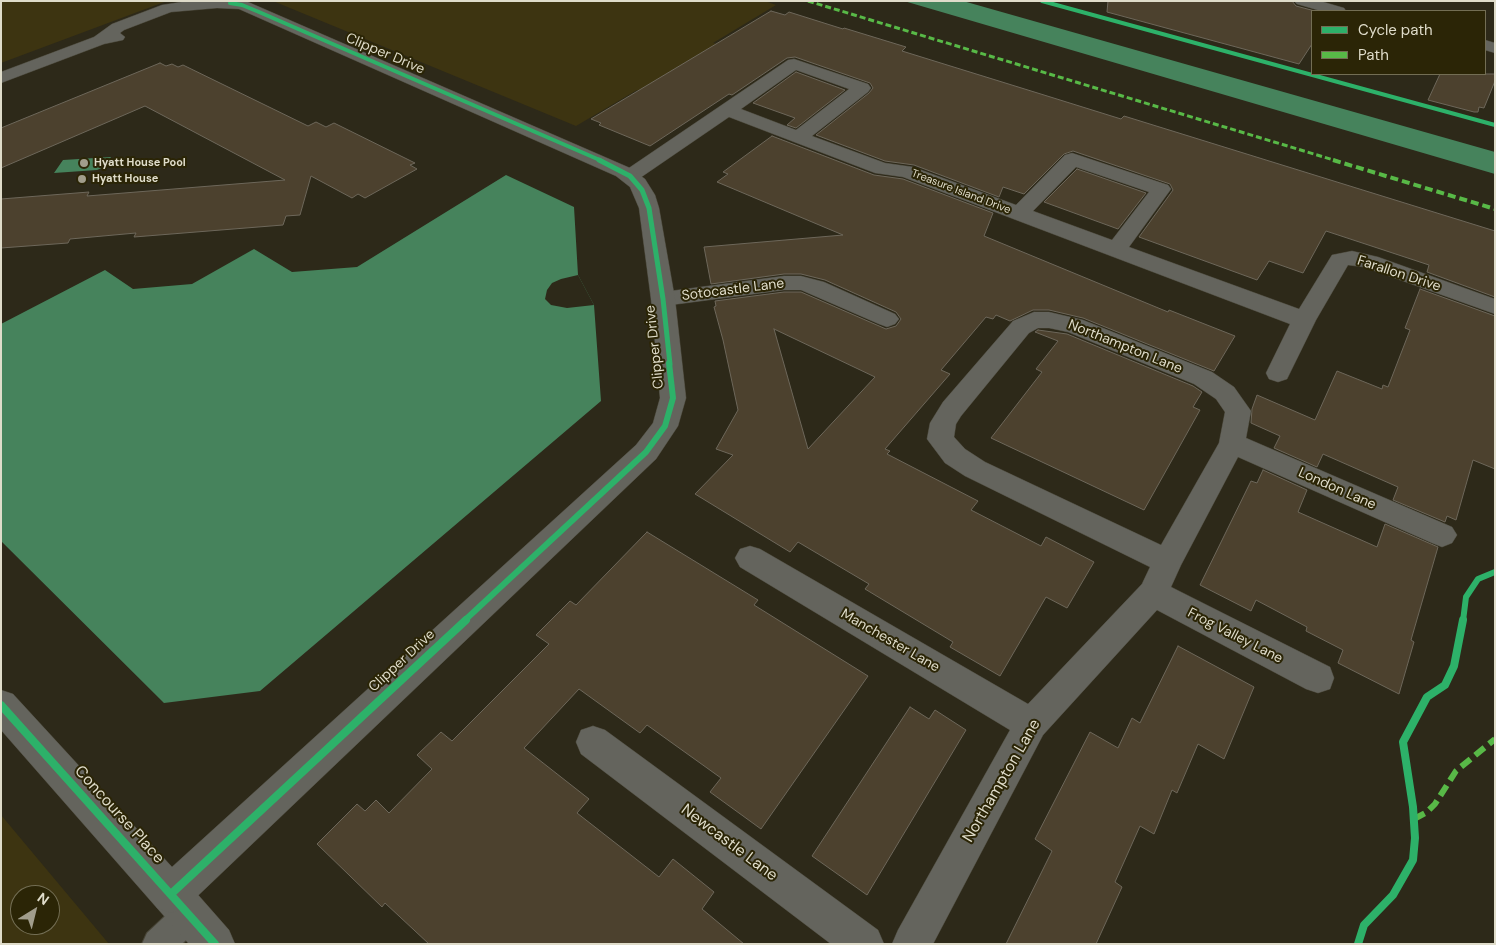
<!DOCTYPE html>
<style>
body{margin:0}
#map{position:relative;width:1496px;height:945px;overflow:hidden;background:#2d2919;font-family:"DM Sans",sans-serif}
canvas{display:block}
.frame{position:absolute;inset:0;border:2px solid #dfdcca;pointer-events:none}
.legend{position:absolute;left:1311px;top:10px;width:175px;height:65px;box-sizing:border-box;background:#2b2506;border:1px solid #736e54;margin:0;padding:6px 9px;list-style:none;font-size:15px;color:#dfdcca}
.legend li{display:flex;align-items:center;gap:10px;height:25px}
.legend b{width:25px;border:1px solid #736e54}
.north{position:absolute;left:10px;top:885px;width:50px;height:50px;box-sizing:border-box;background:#2b2506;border:1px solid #736e54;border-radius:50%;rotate:36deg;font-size:14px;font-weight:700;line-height:20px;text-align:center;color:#dfdcca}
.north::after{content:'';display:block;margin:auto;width:18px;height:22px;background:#a19d8c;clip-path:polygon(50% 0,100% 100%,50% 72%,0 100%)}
</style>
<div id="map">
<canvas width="1496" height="945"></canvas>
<div class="frame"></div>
<ul class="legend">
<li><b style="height:6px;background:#2db169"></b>Cycle path</li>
<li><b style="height:6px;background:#58b947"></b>Path</li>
</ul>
<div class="north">N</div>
</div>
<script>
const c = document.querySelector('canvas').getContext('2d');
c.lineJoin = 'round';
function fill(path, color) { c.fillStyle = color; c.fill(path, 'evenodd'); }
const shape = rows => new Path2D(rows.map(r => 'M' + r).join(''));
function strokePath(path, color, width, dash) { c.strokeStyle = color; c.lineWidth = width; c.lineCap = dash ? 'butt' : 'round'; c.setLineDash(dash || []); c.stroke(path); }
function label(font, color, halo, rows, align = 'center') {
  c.font = font + ' "DM Sans",sans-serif'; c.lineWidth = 4; c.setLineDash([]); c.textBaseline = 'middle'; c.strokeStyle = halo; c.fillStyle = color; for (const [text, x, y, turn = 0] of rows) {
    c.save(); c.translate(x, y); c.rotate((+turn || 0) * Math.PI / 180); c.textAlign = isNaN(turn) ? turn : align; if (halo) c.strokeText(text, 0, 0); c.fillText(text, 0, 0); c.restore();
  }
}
const built = shape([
 [1,1,167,1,1,63],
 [273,1,765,1,776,5,713,43,717,44,641,91,637,90,576,126],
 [1,815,109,944,1,944],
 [20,895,50,895,50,925,20,925]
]);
const water = shape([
 [904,1,963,1,1495,152,1495,174],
 [111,157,106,166,97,170,54,173,63,160],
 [506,175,574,207,578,275,594,305,601,401,260,691,164,703,1,541,1,324,105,270,133,289,192,284,254,249,292,272,357,267]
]);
const pier = shape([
 [578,275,594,305,567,308,551,305,545,299,547,290,552,283,561,279]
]);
const building = shape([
 [1108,1,1292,1,1296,6,1315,11,1312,11,1312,44,1299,64,1107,12,1108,1],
 [771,11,785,15,789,12,843,29,844,28,906,47,902,51,1044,95,1121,119,1124,116,1495,231,1495,297,1427,272,1429,265,1326,231,1303,273,1269,261,1257,280,1139,237,1173,190,1170,184,1073,151,1064,154,1024,194,1003,187,999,197,914,165,885,161,816,135,869,93,873,88,870,83,795,57,787,58,732,95,729,94,650,146,599,125,601,123,591,119,771,11],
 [160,63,166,66,172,64,178,67,183,65,308,126,316,122,326,127,334,123,415,163,410,165,417,169,365,198,358,194,352,198,311,176,300,215,286,216,283,225,134,237,136,233,70,239,68,243,1,248,1,199,89,192,87,196,285,180,145,106,1,168,1,128,160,63],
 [796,72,845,90,796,128,787,125,795,118,753,103,796,72],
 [1440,74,1495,74,1495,81,1484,108,1479,107,1478,112,1474,112,1428,100,1440,74],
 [772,136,874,175,903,179,993,213,984,236,1168,312,1169,310,1235,336,1214,371,1083,318,1049,310,1033,310,1010,321,996,315,993,319,986,317,941,370,950,374,885,449,890,451,887,454,978,501,971,510,1041,546,1046,537,1094,562,1067,608,1046,597,1000,676,950,647,953,642,865,589,869,584,798,542,790,552,695,494,733,455,716,449,738,410,723,340,714,307,716,306,715,301,784,292,801,292,886,329,896,326,901,319,896,312,825,280,801,274,784,274,711,284,704,247,843,235,717,182,728,174,723,172,772,136],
 [774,329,875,377,808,449,774,329],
 [1077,169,1146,193,1118,229,1044,202,1077,169],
 [1420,289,1495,316,1495,469,1473,460,1456,520,1447,516,1445,522,1393,500,1398,487,1323,454,1317,467,1274,448,1280,436,1251,423,1252,409,1257,395,1315,420,1337,371,1382,389,1383,385,1388,387,1410,330,1405,328,1420,289],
 [1038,330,1067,334,1193,386,1202,392,1193,407,1200,410,1144,510,991,438,1042,372,1036,369,1058,341,1035,332,1038,330],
 [1263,470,1307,490,1298,512,1377,547,1385,524,1438,547,1411,640,1414,642,1399,694,1338,663,1343,650,1306,631,1307,627,1256,600,1251,611,1200,585,1251,481,1257,483,1263,470],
 [647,532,758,600,754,605,868,676,761,829,710,792,721,778,647,725,640,733,579,689,524,748,589,799,577,813,659,877,673,859,714,892,702,909,744,944,429,944,385,903,382,907,317,844,357,804,365,811,376,800,389,813,432,769,417,755,441,732,452,741,549,644,536,635,570,601,576,605,647,532],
 [1178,646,1254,687,1224,759,1198,744,1177,793,1172,790,1154,834,1140,826,1115,882,1122,887,1096,944,1006,944,1052,851,1035,839,1090,732,1118,748,1132,718,1140,723,1178,646],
 [910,707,929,719,935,710,966,730,867,895,812,856,910,707]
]);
const service = shape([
 [189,899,200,904,205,915,200,926,182,944,142,944,147,933,178,904,189,899]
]);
const minor = shape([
 [1294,1,1320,1,1344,8,1346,11,1321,11,1297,4,1294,1],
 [1485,40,1495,43,1495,53,1485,50,1485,40],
 [794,59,868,84,871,88,868,92,812,136,885,163,913,167,1016,205,1065,155,1072,153,1168,185,1171,189,1129,247,1299,309,1332,255,1352,251,1378,257,1495,299,1495,314,1364,267,1348,265,1316,320,1287,379,1278,382,1269,379,1266,373,1290,324,903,177,875,173,729,117,637,180,630,182,623,180,620,176,623,172,788,60,794,59],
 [796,70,849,89,796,130,741,109,796,70],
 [1076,167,1149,192,1112,240,1033,211,1076,167],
 [784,276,801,276,824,282,895,314,899,319,895,324,887,327,879,324,801,290,784,290,663,306,655,304,651,299,655,294,663,292,784,276],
 [1034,312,1049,312,1083,320,1212,372,1234,387,1251,411,1246,438,1452,527,1457,535,1452,543,1442,547,1432,543,1238,457,1181,565,1171,587,1330,667,1334,678,1330,689,1318,693,1306,689,1157,610,1043,735,933,944,892,944,898,930,1010,730,740,567,735,558,740,549,750,546,760,549,1028,704,1142,584,1150,567,965,476,945,463,927,439,930,423,943,402,1013,321,1034,312],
 [1038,328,1049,328,1068,332,1194,384,1216,399,1225,412,1219,443,1161,545,985,462,965,449,954,437,956,424,961,416,1029,333,1038,328],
 [593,726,605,730,878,930,884,944,831,944,581,754,576,742,581,730,593,726],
 [171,875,185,880,229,930,235,944,189,944,157,908,152,894,157,880,171,875]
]);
const tertiary = shape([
 [188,1,248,2,630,168,645,179,655,195,659,208,675,299,686,398,678,426,656,459,185,908,171,913,157,908,1,730,1,690,13,694,172,867,636,445,653,423,660,398,651,299,639,208,630,187,616,176,239,9,217,8,171,12,124,30,120,33,125,37,123,40,104,44,1,83,1,72,94,37,112,24,162,5,188,1]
]);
const quietFar2 = shape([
 [808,1,1337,161]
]);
const quietFar1 = shape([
 [1333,160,1495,209]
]);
const quiet = shape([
 [1414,819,1427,812,1435,804,1456,771,1495,739]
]);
const cyclewayFar3 = shape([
 [1042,1,1495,125],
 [230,3,242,5,259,12,602,161]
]);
const cyclewayFar2 = shape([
 [599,160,630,176,642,190,649,208,663,299,670,364]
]);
const cyclewayFar1 = shape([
 [464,621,646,452,665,426,673,398,669,363],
 [1463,621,1466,597,1478,579,1495,572]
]);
const cycleway = shape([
 [1,705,215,944],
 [171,894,466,620],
 [1358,944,1364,925,1393,895,1413,860,1415,838,1413,807,1403,742,1427,697,1445,685,1454,666,1463,620]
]);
const markers = [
 [84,163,5,"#a19d8c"],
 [82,179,5,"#a19d8c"]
];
const farPoinames = [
 ["Hyatt House Pool",94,163],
 ["Hyatt House",92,179]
];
const farStreetnames = [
 ["Treasure Island Drive",961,192,21]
];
const streetNames = [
 ["Clipper Drive",385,54,23],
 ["Farallon Drive",1399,274,18],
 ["Sotocastle Lane",733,290,-7],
 ["Clipper Drive",655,347,-96],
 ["Northampton Lane",1125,347,22],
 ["London Lane",1337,489,24],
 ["Frog Valley Lane",1235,636,27],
 ["Manchester Lane",890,641,30],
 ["Clipper Drive",402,661,-43]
];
const nearStreetnames = [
 ["Northampton Lane",1002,781,-60],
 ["Concourse Place",119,815,48],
 ["Newcastle Lane",729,843,37]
];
fill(built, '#3d3411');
fill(water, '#46835c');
fill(pier, '#2d2919');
fill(building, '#4c412e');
strokePath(building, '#6d675a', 1);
strokePath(service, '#484537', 2);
strokePath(minor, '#484537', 1);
strokePath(tertiary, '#484537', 1);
fill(service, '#64645d');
fill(minor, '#64645d');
fill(tertiary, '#64645d');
strokePath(quietFar2, '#58b947', 3, [6, 3]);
strokePath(quietFar1, '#58b947', 4, [8, 4]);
strokePath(quiet, '#58b947', 6, [12, 6]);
strokePath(cyclewayFar3, '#2db169', 4);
strokePath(cyclewayFar2, '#2db169', 5);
strokePath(cyclewayFar1, '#2db169', 6);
strokePath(cycleway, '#2db169', 8);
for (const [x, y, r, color] of markers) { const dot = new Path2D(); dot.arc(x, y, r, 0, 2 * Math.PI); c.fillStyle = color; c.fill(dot); strokePath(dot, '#2b2506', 2); }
label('bold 11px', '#dfdcca', '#2b2506', farPoinames, 'left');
label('11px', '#dfdcca', '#2b2506', farStreetnames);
label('14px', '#dfdcca', '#2b2506', streetNames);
label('16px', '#dfdcca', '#2b2506', nearStreetnames);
</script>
